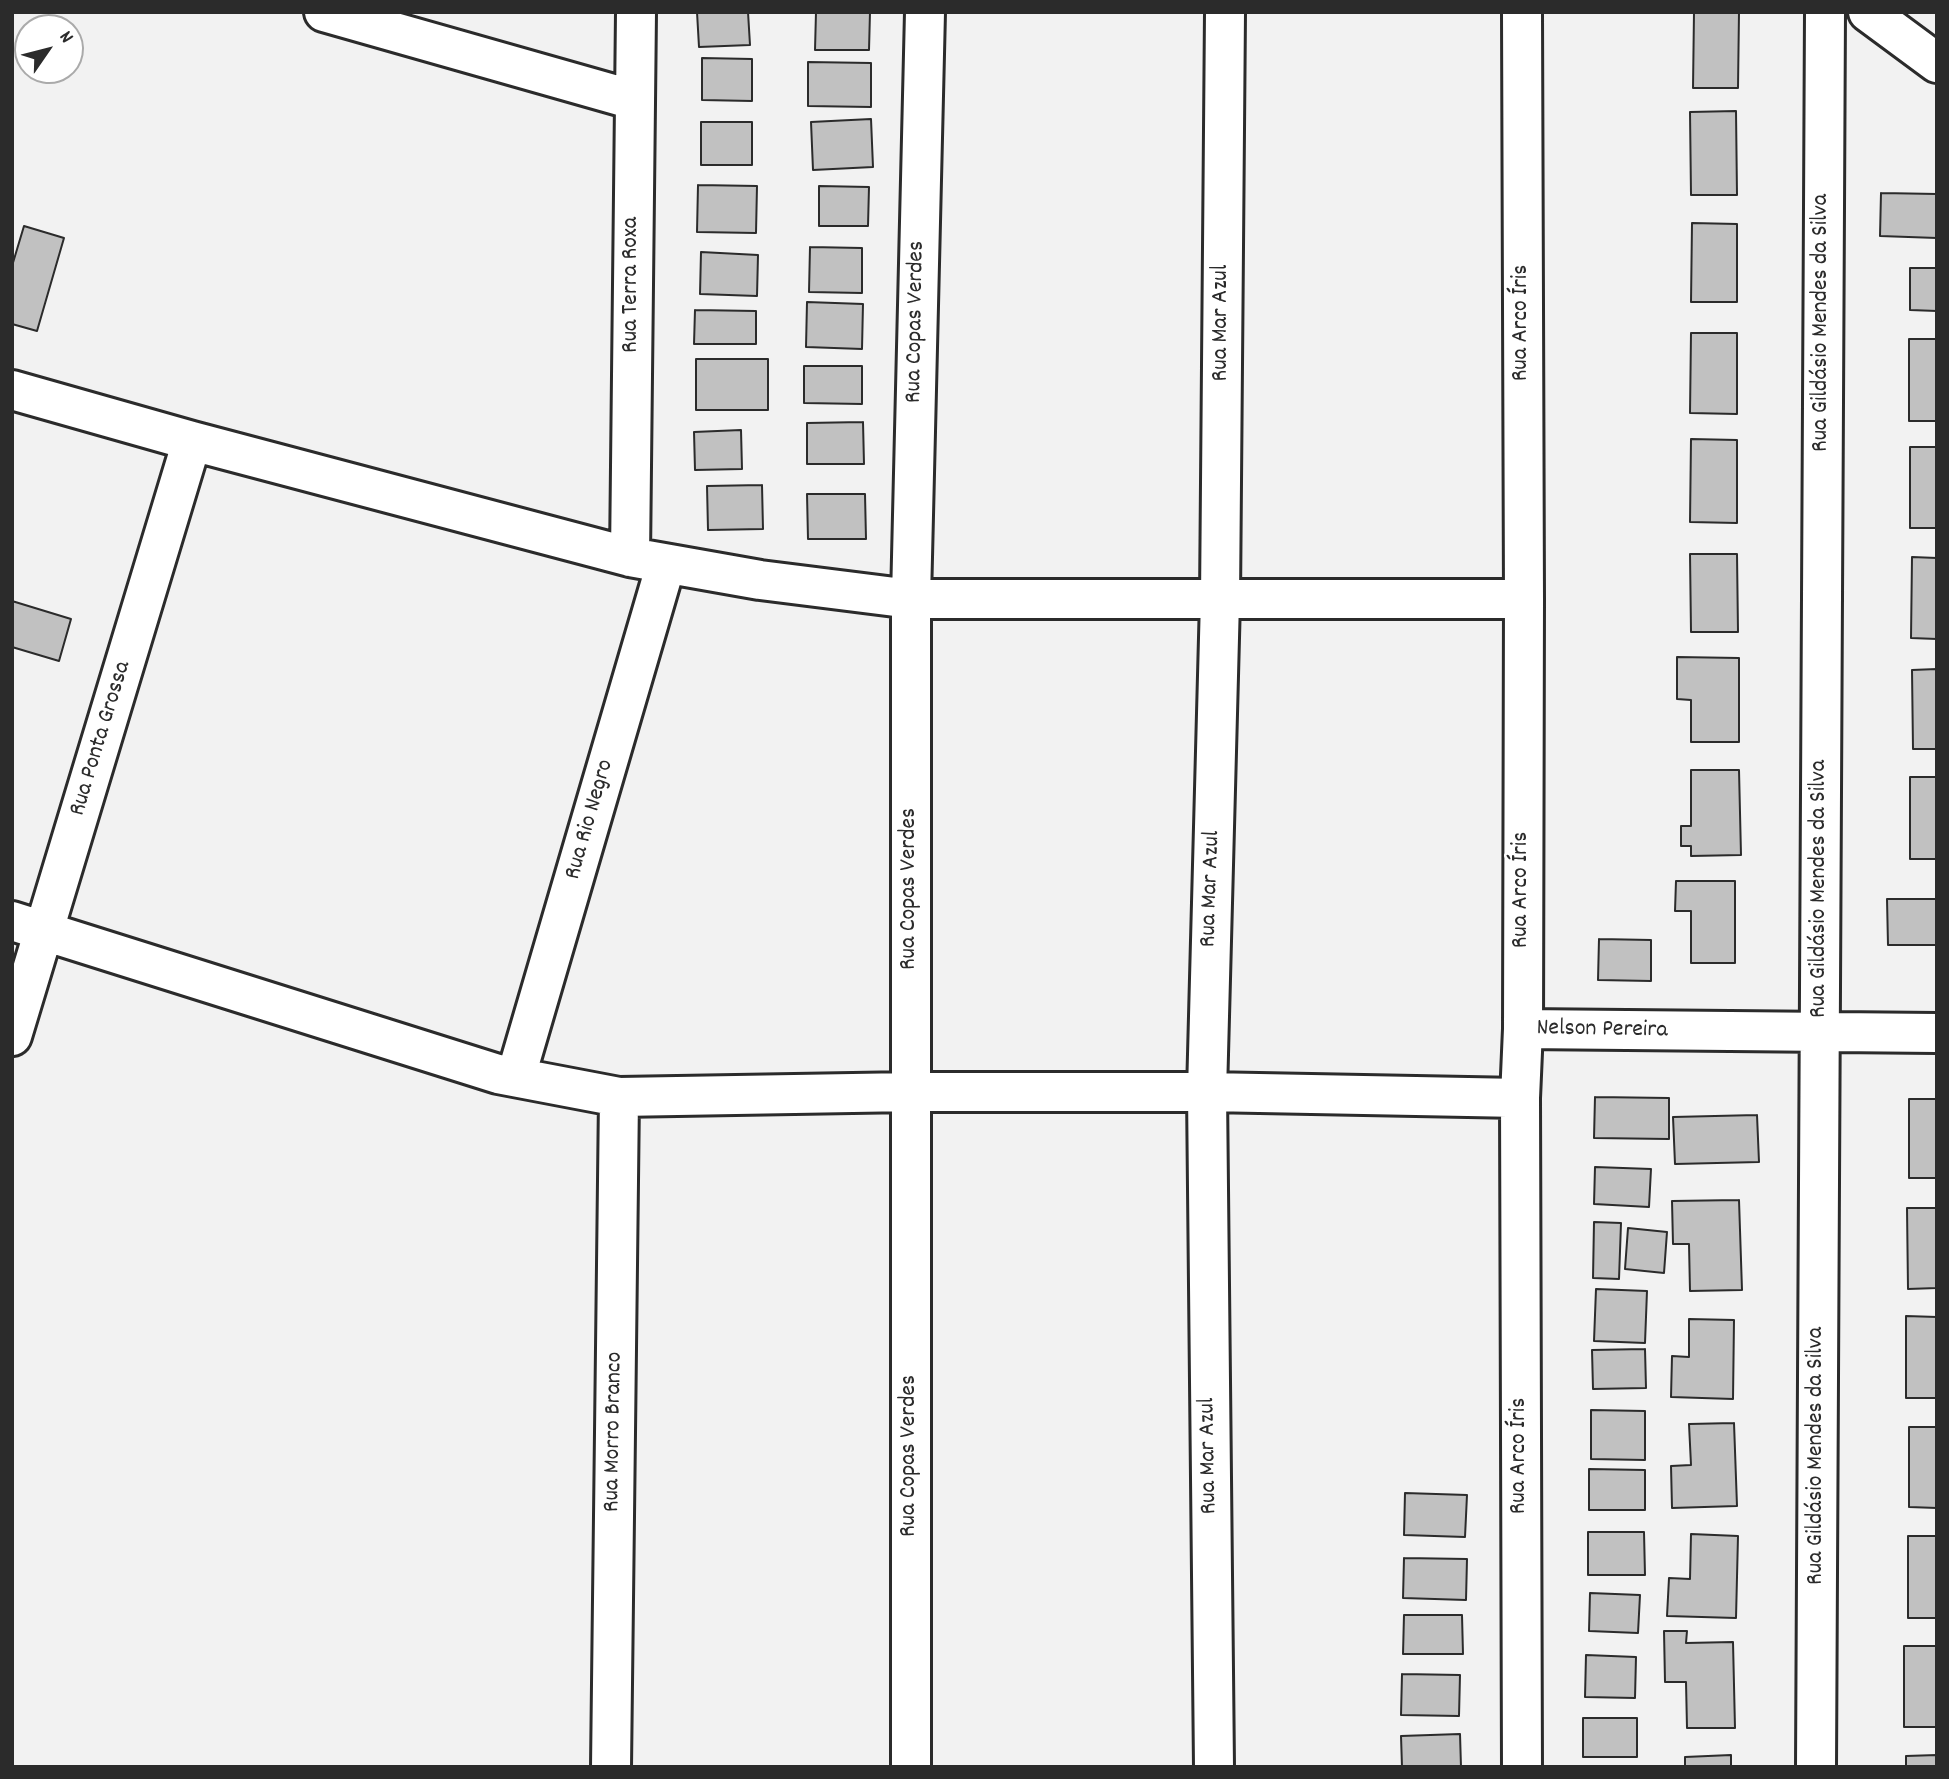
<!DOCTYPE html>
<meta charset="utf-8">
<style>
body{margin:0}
#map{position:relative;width:1949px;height:1779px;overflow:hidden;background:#f2f2f2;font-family:Dekko,sans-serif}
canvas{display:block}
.frame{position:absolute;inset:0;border:14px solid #2b2b2b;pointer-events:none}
.north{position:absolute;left:14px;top:14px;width:70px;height:70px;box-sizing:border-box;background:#fff;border:2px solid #aaa;border-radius:50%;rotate:55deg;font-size:19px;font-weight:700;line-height:28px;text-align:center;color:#2b2b2b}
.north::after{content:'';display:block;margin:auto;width:24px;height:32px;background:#2b2b2b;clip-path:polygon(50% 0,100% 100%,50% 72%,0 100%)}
</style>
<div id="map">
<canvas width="1949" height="1779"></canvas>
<div class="frame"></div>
<div class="north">N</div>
</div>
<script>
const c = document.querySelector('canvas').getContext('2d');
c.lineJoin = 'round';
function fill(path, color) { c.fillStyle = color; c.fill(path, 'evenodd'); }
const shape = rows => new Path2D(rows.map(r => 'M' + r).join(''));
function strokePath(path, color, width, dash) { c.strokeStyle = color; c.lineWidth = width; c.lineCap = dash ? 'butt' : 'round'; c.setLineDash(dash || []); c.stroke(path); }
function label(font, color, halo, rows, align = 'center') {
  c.font = font + ' Dekko,sans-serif'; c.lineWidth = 5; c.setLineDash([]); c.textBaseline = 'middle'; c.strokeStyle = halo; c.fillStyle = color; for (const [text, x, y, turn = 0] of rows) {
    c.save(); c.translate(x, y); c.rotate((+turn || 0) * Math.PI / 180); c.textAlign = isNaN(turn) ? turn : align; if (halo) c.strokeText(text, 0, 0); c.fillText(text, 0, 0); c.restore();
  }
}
const building = shape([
 [697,12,748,12,750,45,699,47,697,12],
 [816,12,870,12,869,50,815,50,816,12],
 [1694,12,1739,12,1738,88,1693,88,1694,12],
 [702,58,752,59,752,101,702,100,702,58],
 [808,62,871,63,871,107,808,106,808,62],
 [1736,111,1737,195,1691,195,1690,112,1736,111],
 [871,119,873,167,813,170,811,122,871,119],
 [701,122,752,122,752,165,701,165,701,122],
 [698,185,757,186,756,233,697,232,698,185],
 [819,186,869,187,868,226,819,226,819,186],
 [1881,193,1937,194,1937,238,1880,236,1881,193],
 [1692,223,1737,224,1737,302,1691,302,1692,223],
 [24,226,64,238,37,331,12,324,12,266,24,226],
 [810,247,862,248,862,293,809,292,810,247],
 [701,252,758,255,757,296,700,294,701,252],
 [1910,268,1937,268,1937,311,1910,310,1910,268],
 [807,302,863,304,862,349,806,347,807,302],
 [695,310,756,311,756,344,694,344,695,310],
 [1691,333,1737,333,1737,414,1690,413,1691,333],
 [1909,339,1937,339,1937,421,1909,421,1909,339],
 [696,359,768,359,768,410,696,410,696,359],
 [804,366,862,366,862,404,804,403,804,366],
 [863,422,864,464,807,464,807,423,863,422],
 [741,430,742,469,695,470,694,432,741,430],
 [1691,439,1737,440,1737,523,1690,522,1691,439],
 [1910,447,1937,447,1937,528,1910,528,1910,447],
 [762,485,763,529,708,530,707,486,762,485],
 [807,494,865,494,866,539,808,539,807,494],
 [1690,554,1737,554,1738,632,1691,632,1690,554],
 [1912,557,1937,558,1937,639,1911,638,1912,557],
 [12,601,71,619,59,661,12,647,12,601],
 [1677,657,1739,658,1739,742,1691,742,1691,700,1677,699,1677,657],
 [1937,669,1937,749,1913,749,1912,670,1937,669],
 [1691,770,1739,770,1741,855,1691,856,1691,846,1681,846,1681,826,1691,826,1691,770],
 [1910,777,1937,777,1937,859,1910,859,1910,777],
 [1676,881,1735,881,1735,963,1691,963,1691,911,1675,911,1676,881],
 [1887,899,1937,899,1937,945,1888,945,1887,899],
 [1599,939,1651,940,1651,981,1598,980,1599,939],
 [1595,1097,1669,1098,1669,1139,1594,1138,1595,1097],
 [1909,1099,1937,1099,1937,1178,1909,1178,1909,1099],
 [1757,1115,1759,1162,1675,1164,1673,1117,1757,1115],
 [1595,1167,1651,1169,1649,1207,1594,1204,1595,1167],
 [1739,1200,1742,1290,1690,1291,1689,1244,1673,1244,1672,1201,1739,1200],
 [1907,1208,1937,1208,1937,1288,1908,1289,1907,1208],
 [1594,1222,1621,1223,1619,1279,1593,1278,1594,1222],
 [1628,1228,1667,1232,1664,1273,1625,1269,1628,1228],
 [1596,1289,1647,1291,1645,1343,1594,1341,1596,1289],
 [1906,1316,1937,1317,1937,1398,1906,1398,1906,1316],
 [1689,1319,1734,1320,1733,1399,1671,1397,1672,1356,1689,1357,1689,1319],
 [1645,1349,1646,1388,1593,1389,1592,1350,1645,1349],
 [1591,1410,1645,1411,1645,1460,1591,1459,1591,1410],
 [1734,1423,1737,1506,1672,1508,1671,1466,1691,1465,1689,1424,1734,1423],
 [1909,1427,1937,1427,1937,1508,1909,1507,1909,1427],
 [1589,1469,1645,1470,1645,1510,1589,1510,1589,1469],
 [1405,1493,1467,1495,1465,1537,1404,1535,1405,1493],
 [1588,1532,1644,1532,1645,1575,1588,1575,1588,1532],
 [1691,1534,1738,1536,1736,1618,1667,1616,1669,1578,1690,1579,1691,1534],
 [1908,1536,1937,1536,1937,1618,1908,1618,1908,1536],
 [1404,1558,1467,1559,1466,1600,1403,1598,1404,1558],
 [1590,1593,1640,1595,1638,1633,1589,1631,1590,1593],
 [1404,1615,1462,1615,1463,1654,1403,1654,1404,1615],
 [1664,1631,1687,1631,1686,1643,1733,1642,1735,1728,1687,1728,1686,1682,1665,1682,1664,1631],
 [1904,1646,1937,1646,1937,1727,1904,1727,1904,1646],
 [1586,1655,1636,1657,1635,1698,1585,1697,1586,1655],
 [1402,1674,1460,1675,1459,1716,1401,1715,1402,1674],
 [1583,1718,1637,1718,1637,1757,1583,1757,1583,1718],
 [1460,1734,1461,1767,1402,1767,1401,1736,1460,1734],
 [1731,1755,1731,1767,1685,1767,1685,1757,1731,1755],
 [1937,1755,1937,1767,1906,1767,1906,1756,1937,1755]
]);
const street = shape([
 [324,12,634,100],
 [1868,12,1937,63],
 [12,390,192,441,630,557,760,580,911,599,1524,599],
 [630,557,636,12],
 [12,921,498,1074,619,1097,911,1092,1207,1092,1520,1098],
 [1523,1029,1937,1033],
 [12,1036,192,441],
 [516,1076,666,564],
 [611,1767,619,1097],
 [911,1767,911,599,925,12],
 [1214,1767,1207,1092,1220,600,1225,12],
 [1522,1767,1520,1098,1523,1029,1524,599,1522,12],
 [1816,1767,1825,12]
]);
const streetNames = [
 ["Rua Terra Roxa",633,285,-90],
 ["Rua Copas Verdes",917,322,-89],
 ["Rua Mar Azul",1223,323,-90],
 ["Rua Arco Íris",1523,323,-90],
 ["Rua Gildásio Mendes da Silva",1823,323,-90],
 ["Rua Ponta Grossa",102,739,-73],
 ["Rua Rio Negro",591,820,-74],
 ["Rua Copas Verdes",911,889,-90],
 ["Rua Mar Azul",1212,889,-88],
 ["Rua Gildásio Mendes da Silva",1821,889,-90],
 ["Rua Arco Íris",1523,890,-90],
 ["Nelson Pereira",1602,1031,1],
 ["Rua Morro Branco",615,1432,-89],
 ["Rua Copas Verdes",911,1456,-90],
 ["Rua Mar Azul",1210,1456,-91],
 ["Rua Arco Íris",1521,1456,-90],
 ["Rua Gildásio Mendes da Silva",1818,1456,-90]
];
fill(building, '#c1c1c1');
strokePath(building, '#2b2b2b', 2);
strokePath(street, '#2b2b2b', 44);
strokePath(street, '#fff', 38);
label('24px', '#2b2b2b', '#fff', streetNames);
</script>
